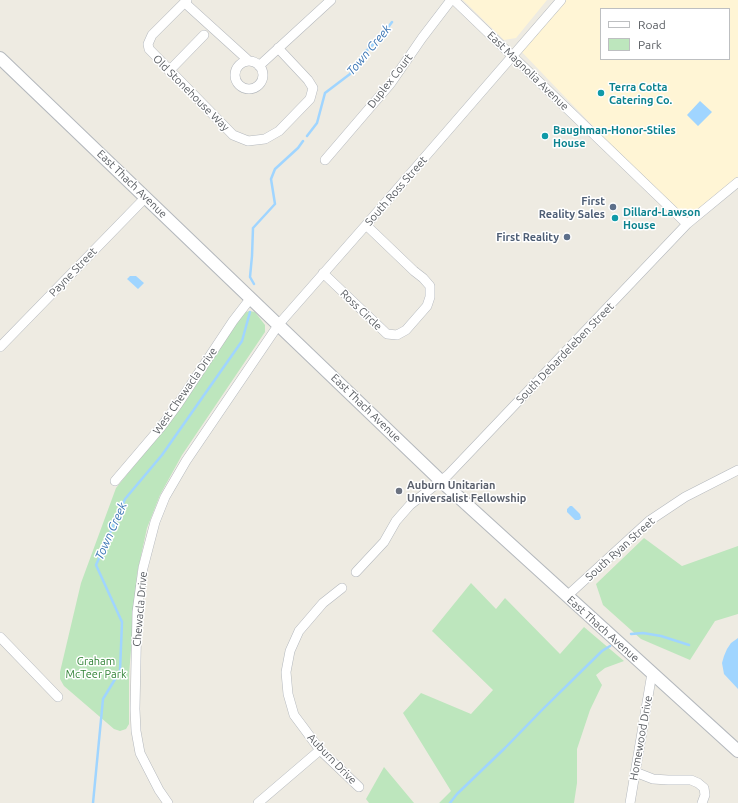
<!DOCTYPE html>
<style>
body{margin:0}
#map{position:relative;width:738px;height:803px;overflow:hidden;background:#eeebe2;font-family:Ubuntu,sans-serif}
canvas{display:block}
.legend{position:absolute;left:600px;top:8px;width:130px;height:52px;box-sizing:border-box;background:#fff;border:1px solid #bdbfc1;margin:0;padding:5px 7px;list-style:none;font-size:12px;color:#5a5e63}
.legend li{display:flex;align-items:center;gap:8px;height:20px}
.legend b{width:20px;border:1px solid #bdbfc1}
</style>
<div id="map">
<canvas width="738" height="803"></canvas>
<ul class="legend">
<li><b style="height:5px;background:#fff"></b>Road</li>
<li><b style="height:11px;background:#bde6bd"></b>Park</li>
</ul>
</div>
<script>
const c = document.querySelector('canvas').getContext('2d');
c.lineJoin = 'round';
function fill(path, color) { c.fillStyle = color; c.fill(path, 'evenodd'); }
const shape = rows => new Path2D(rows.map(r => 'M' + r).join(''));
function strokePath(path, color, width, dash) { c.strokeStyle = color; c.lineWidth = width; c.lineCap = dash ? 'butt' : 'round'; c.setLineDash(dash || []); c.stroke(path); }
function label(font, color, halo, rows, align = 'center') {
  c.font = font + ' Ubuntu,sans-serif'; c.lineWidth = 3; c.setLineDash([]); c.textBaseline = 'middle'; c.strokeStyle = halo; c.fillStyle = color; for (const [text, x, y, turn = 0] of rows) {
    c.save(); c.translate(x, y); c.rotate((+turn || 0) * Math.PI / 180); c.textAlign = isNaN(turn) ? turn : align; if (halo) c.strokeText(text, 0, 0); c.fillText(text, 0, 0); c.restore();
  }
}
const commercial = shape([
 [463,0,547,0,516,38,504,40],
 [563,0,738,0,738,177,687,224,518,48],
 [601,9,729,9,729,59,601,59]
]);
const green = shape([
 [249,311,255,312,265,325,265,332,182,455,160,495,147,528,137,574,129,675,129,724,126,729,120,731,114,729,64,686,60,679,60,672,81,583,116,488,164,429,244,313],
 [644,538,682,566,738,546,738,614,715,621,690,660,641,639,603,605,596,584],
 [471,583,496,609,505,598,560,654,584,627,624,661,605,668,596,675,602,685,590,710,577,749,577,783,574,803,439,803,451,791,403,713,421,693,471,714,493,690,432,631],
 [384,767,414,803,369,803,366,799]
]);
const water = shape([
 [700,101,712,112,698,126,687,115],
 [130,276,136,276,144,283,138,289,127,279],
 [570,506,572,506,580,514,581,518,579,520,575,520,567,512,567,509],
 [738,638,738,689,724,674,722,663,724,656,727,649,731,643]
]);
const stream = shape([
 [307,136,317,123,325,93,350,74,363,54,381,37,392,22],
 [254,284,250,277,252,256,253,228,275,204,271,179,275,169,298,148,303,141],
 [631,634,643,633,661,636,689,645],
 [93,803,103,699,120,671,122,622,96,565,125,499,162,455,242,341,250,312],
 [450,803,457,794,505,748,543,709,602,651,610,646]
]);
const minor = shape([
 [187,0,152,35,148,44,149,49,233,135,248,141,265,139,279,131,310,99,313,88,308,80,278,48],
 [454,0,687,224],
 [185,3,249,61],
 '235 75a14 14 0 1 1 28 0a14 14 0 1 1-28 0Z',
 [259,66,331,0],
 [169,71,204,35],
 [325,160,391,83,422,38,451,0],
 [323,273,387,334,397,335,406,330,427,306,430,297,430,286,423,278,414,271,366,225],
 [0,347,146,197],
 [115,481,161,427,178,404,233,321,250,299],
 [356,572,384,542,396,521,410,505,448,475,687,224,738,182],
 [342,588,323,603,299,631,290,651,286,672,288,694,294,715,303,727,320,750,359,787],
 [567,596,649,521,685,497,738,470],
 [0,637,58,697],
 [635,772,653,779,668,780,691,780,698,783,704,788,705,795,702,803],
 [168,803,159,790,140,753,136,731,135,709,137,612,143,568,155,522,165,497,186,461,279,324,366,225,561,0],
 [258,803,320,750],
 [630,803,652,673]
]);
const tertiary = shape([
 [0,58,441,481,738,751]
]);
const markers = [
 [601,93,4,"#0f9aa8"],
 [545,136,4,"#0f9aa8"],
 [613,207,4,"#5c6f8a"],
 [615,218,4,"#0f9aa8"],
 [567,237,4,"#5c6f8a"],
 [399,491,4,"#6b7280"]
];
const streetNames = [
 ["East Magnolia Avenue",528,71,44],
 ["Duplex Court",390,81,-52],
 ["Old Stonehouse Way",191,93,45],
 ["East Thach Avenue",132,184,44],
 ["South Ross Street",396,191,-49],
 ["Payne Street",73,272,-46],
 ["Ross Circle",361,310,44],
 ["South Debardeleben Street",565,353,-46],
 ["West Chewacla Drive",185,391,-55],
 ["East Thach Avenue",366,408,44],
 ["South Ryan Street",620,549,-42],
 ["Chewacla Drive",140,609,-85],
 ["East Thach Avenue",603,629,42],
 ["Homewood Drive",641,738,-80],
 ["Auburn Drive",332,759,46]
];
const cultureNames = [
 ["Terra Cotta",609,87],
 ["Catering Co.",609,100],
 ["Baughman-Honor-Stiles",553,130],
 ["House",553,143],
 ["Dillard-Lawson",623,212],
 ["House",623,225]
];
const serviceNames = [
 ["First",605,201],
 ["Reality Sales",605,214],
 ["First Reality",559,237]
];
const worshipNames = [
 ["Auburn Unitarian",407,485],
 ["Universalist Fellowship",407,498]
];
const parkNames = [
 ["Graham",96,661],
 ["McTeer Park",96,674]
];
const waterNames = [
 ["Town Creek",369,50,-50],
 ["Town Creek",111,531,-66]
];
fill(commercial, '#fff5d5');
fill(green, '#bde6bd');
fill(water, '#a0d5ff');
strokePath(stream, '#a0d5ff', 2.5);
strokePath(minor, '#b4b8bd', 10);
strokePath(tertiary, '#b4b8bd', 14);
strokePath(minor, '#fff', 9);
strokePath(tertiary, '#fff', 12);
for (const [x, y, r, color] of markers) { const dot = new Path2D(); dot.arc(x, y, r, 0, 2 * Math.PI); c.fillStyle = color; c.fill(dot); strokePath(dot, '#fff', 1.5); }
label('11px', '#5a5e63', '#fff', streetNames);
label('bold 11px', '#0d838f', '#fff', cultureNames, 'left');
label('bold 11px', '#4e5e75', '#fff', serviceNames, 'right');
label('bold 11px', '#5b616d', '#fff', worshipNames, 'left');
label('11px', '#318336', '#fff', parkNames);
label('italic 12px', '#3a75b4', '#fff', waterNames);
</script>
